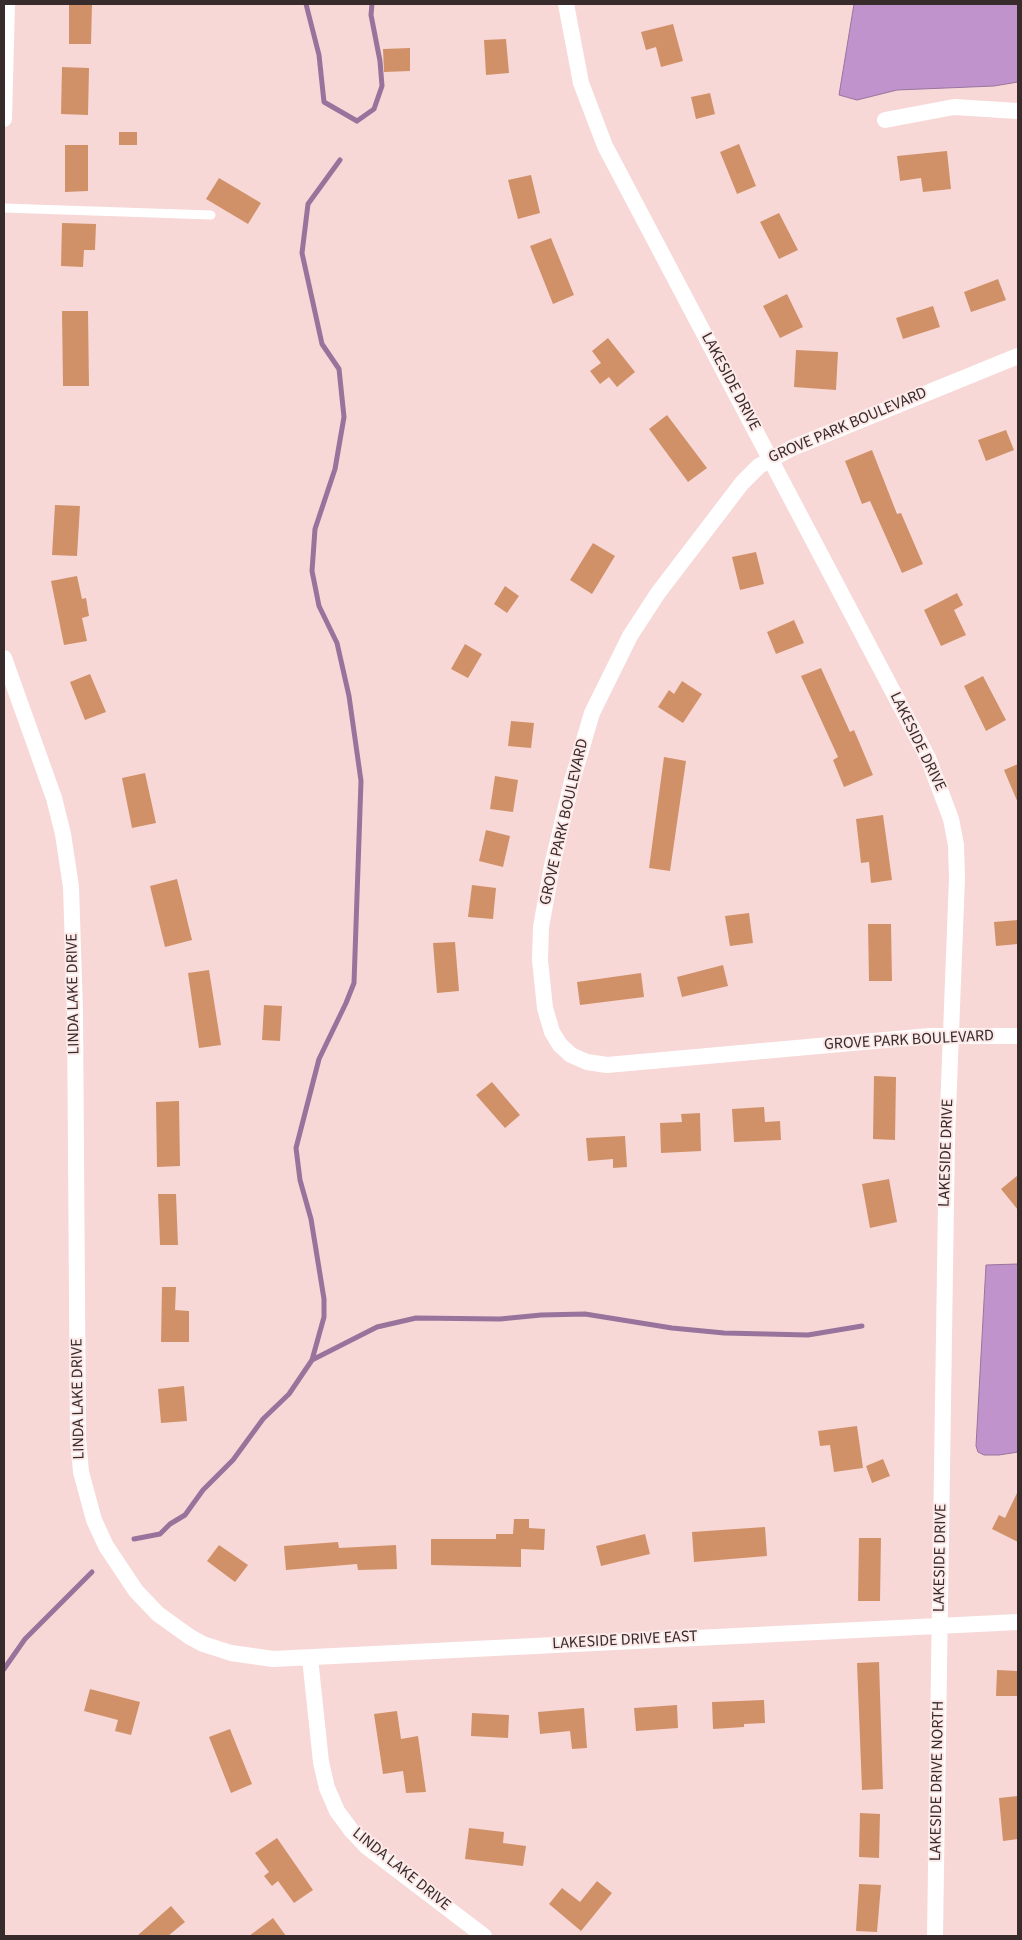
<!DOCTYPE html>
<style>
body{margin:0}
#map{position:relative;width:1022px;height:1940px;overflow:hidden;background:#f7d8d7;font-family:"Source Sans 3",sans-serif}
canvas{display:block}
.frame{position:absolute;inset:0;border:5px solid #372b2b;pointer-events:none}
</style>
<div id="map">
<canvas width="1022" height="1940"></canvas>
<div class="frame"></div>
</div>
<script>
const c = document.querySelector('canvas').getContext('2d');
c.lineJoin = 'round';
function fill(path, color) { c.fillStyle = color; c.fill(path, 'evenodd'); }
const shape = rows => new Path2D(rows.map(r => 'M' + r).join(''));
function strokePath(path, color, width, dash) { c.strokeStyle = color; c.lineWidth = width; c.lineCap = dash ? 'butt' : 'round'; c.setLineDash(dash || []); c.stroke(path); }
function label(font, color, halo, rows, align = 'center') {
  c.font = font + ' "Source Sans 3",sans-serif'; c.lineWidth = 4; c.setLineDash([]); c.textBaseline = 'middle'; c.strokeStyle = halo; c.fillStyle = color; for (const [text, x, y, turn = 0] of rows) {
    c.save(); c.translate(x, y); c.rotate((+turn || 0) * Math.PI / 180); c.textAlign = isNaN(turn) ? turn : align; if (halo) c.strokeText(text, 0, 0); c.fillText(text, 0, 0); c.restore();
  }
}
const water = shape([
 [854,4,1018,4,1018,82,994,86,897,90,857,100,839,95,854,4],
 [1018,1264,1018,1452,999,1455,984,1455,978,1452,976,1446,986,1265,1018,1264]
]);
const stream = shape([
 [306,4,319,55,324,102,357,121],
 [357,121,374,109,382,86,380,61,371,15,372,4],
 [312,1360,377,1327,416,1318,500,1319,541,1315,585,1314,672,1328,724,1333,808,1335,862,1326],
 [134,1539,160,1534,170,1524,185,1515,203,1490,233,1460,263,1419,289,1394,312,1360,324,1317,324,1299,311,1219,300,1180,296,1148,319,1059,346,1003,354,983,361,781,349,696,337,643,319,606,312,571,315,529,335,469,344,417,339,369,322,344,302,253,308,204,340,160],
 [4,1669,25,1639,92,1572]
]);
const building = shape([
 [69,4,92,4,91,44,69,44],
 [673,24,683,61,661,67,656,47,646,50,641,32],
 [506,39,509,73,486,75,484,40],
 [410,48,410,71,384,72,383,49],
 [62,67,89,68,88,115,61,114],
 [710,93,715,114,696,119,691,97],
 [119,132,137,132,137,145,119,145],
 [739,144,756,186,737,194,720,152],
 [65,145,88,145,88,191,65,192],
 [947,151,951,189,923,192,921,178,900,181,897,156],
 [531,175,540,213,518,219,508,180],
 [219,178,261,203,248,224,206,199],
 [779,213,798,250,779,259,760,222],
 [62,223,96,224,95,250,84,250,83,267,61,266],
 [551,238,574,295,553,304,530,246],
 [998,279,1006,300,971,312,964,292],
 [787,294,803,327,780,338,763,306],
 [933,306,940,327,903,339,896,318],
 [62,311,88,311,89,386,63,386],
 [608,338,635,372,617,387,609,377,600,384,590,371,601,363,592,351],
 [796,350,838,352,836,390,794,387],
 [667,415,707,468,688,482,649,429],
 [1006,430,1014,450,986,461,978,440],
 [872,450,897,514,901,513,923,564,902,573,870,501,862,504,845,461],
 [55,505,80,506,77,556,52,555],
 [593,543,615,556,592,594,570,580],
 [756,552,764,584,740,590,732,557],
 [77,576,82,599,86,598,89,616,82,618,87,641,64,645,51,581],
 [505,586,519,596,507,613,494,604],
 [957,593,963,605,954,610,966,635,941,646,924,610],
 [794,620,804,643,776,654,767,632],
 [465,644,482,654,468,678,451,669],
 [821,668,850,732,854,730,873,775,844,787,833,760,838,757,801,676],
 [90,674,106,712,85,720,70,682],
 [983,676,1006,720,986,731,964,686],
 [682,681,702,694,683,723,658,707,669,690,674,694],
 [511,721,534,723,531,748,508,746],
 [664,757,686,761,670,871,649,868],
 [1018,764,1018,803,1004,770],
 [145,773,156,823,132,828,122,778],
 [495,776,518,780,513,812,490,809],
 [883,815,892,880,871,883,869,862,861,863,856,819],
 [486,830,510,836,503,867,479,861],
 [177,879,192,940,165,947,150,886],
 [472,885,496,888,493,919,468,917],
 [749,913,753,943,730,946,725,916],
 [1018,920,1018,944,996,946,994,922],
 [868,924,891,924,892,981,869,981],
 [455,942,459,991,437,993,433,943],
 [723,965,728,986,682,997,677,977],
 [209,970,221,1045,199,1048,188,973],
 [641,973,644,997,580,1005,577,982],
 [264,1005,282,1006,280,1041,262,1040],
 [874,1076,896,1077,895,1140,873,1139],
 [492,1082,520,1115,505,1128,476,1095],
 [179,1101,180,1166,157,1167,156,1102],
 [764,1107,765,1122,780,1121,781,1140,734,1142,732,1109],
 [700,1113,701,1151,661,1153,660,1123,682,1122,681,1114],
 [625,1136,627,1167,613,1168,613,1159,588,1161,586,1138],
 [1018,1175,1018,1210,1001,1189],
 [889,1179,897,1222,870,1228,862,1184],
 [158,1194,176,1194,178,1245,160,1245],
 [162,1287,176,1287,175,1310,189,1311,189,1342,161,1342],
 [184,1386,187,1421,161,1423,158,1389],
 [857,1426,863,1468,834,1472,830,1445,820,1446,818,1431],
 [883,1459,890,1476,872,1483,866,1466],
 [1018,1491,1018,1542,992,1529,999,1515,1005,1518],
 [514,1519,529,1519,529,1528,545,1529,544,1550,521,1549,521,1567,431,1565,431,1539,496,1539,496,1534,513,1534],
 [765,1527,767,1556,694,1562,692,1532],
 [645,1534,650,1554,601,1566,596,1546],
 [859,1538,881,1538,880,1601,858,1601],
 [338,1542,339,1548,396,1545,397,1569,358,1570,357,1564,286,1570,284,1546],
 [219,1545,248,1565,235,1582,207,1561],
 [879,1662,883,1789,862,1790,857,1663],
 [997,1670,1018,1671,1018,1696,996,1696],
 [90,1689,140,1702,131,1735,115,1731,118,1720,84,1711],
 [764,1700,765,1723,744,1724,744,1727,713,1729,712,1702],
 [677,1705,678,1728,636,1731,634,1708],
 [584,1708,587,1748,572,1749,570,1731,540,1734,538,1712],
 [397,1711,401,1739,418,1736,426,1792,406,1793,403,1771,383,1774,374,1714],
 [472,1713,509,1715,508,1738,471,1736],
 [230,1729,252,1784,231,1793,209,1737],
 [1018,1796,1018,1839,1003,1841,999,1798],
 [860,1813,880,1814,879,1858,859,1857],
 [469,1828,504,1832,503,1843,526,1846,523,1866,465,1859],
 [277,1838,313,1890,294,1903,278,1881,272,1886,264,1876,269,1872,255,1853],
 [597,1881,612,1893,581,1931,549,1904,562,1888,580,1902],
 [859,1884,881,1885,877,1932,856,1931],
 [171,1906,185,1922,168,1936,137,1936],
 [273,1918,286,1936,249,1936]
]);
const lane = shape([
 [4,208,211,215]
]);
const street = shape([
 [566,4,581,83,605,146,928,758,951,819,956,845,957,878,947,1136,935,1936],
 [4,119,7,4],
 [885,120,954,107,1018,111],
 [1018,356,792,448,759,466,742,483,658,593,630,636,592,713,572,781,552,866,541,927,540,960,545,1008,552,1032,560,1045,571,1055,587,1062,607,1065,930,1036,1018,1036],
 [4,658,54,798,63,834,71,887,75,1011,78,1439,81,1472,94,1520,106,1546,136,1591,158,1614,190,1637,203,1644,231,1653,273,1659,1018,1622],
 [310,1658,321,1762,327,1788,337,1811,351,1830,367,1847,484,1936]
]);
const streetNames = [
 ["LAKESIDE DRIVE",730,382,62],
 ["GROVE PARK BOULEVARD",848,426,-23],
 ["LAKESIDE DRIVE",917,742,64],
 ["GROVE PARK BOULEVARD",565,822,-77],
 ["LINDA LAKE DRIVE",74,994,-91],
 ["GROVE PARK BOULEVARD",909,1041,-3],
 ["LAKESIDE DRIVE",947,1153,-88],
 ["LINDA LAKE DRIVE",79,1399,-91],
 ["LAKESIDE DRIVE",941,1558,-89],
 ["LAKESIDE DRIVE EAST",625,1641,-3],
 ["LAKESIDE DRIVE NORTH",938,1781,-89],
 ["LINDA LAKE DRIVE",401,1870,39]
];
fill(water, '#c193cc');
strokePath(water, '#98749c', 1);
strokePath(stream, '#98749c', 5);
fill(building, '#d19168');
strokePath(lane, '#fff', 9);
strokePath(street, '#fff', 16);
label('16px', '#372b2b', '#fce9e8', streetNames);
</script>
